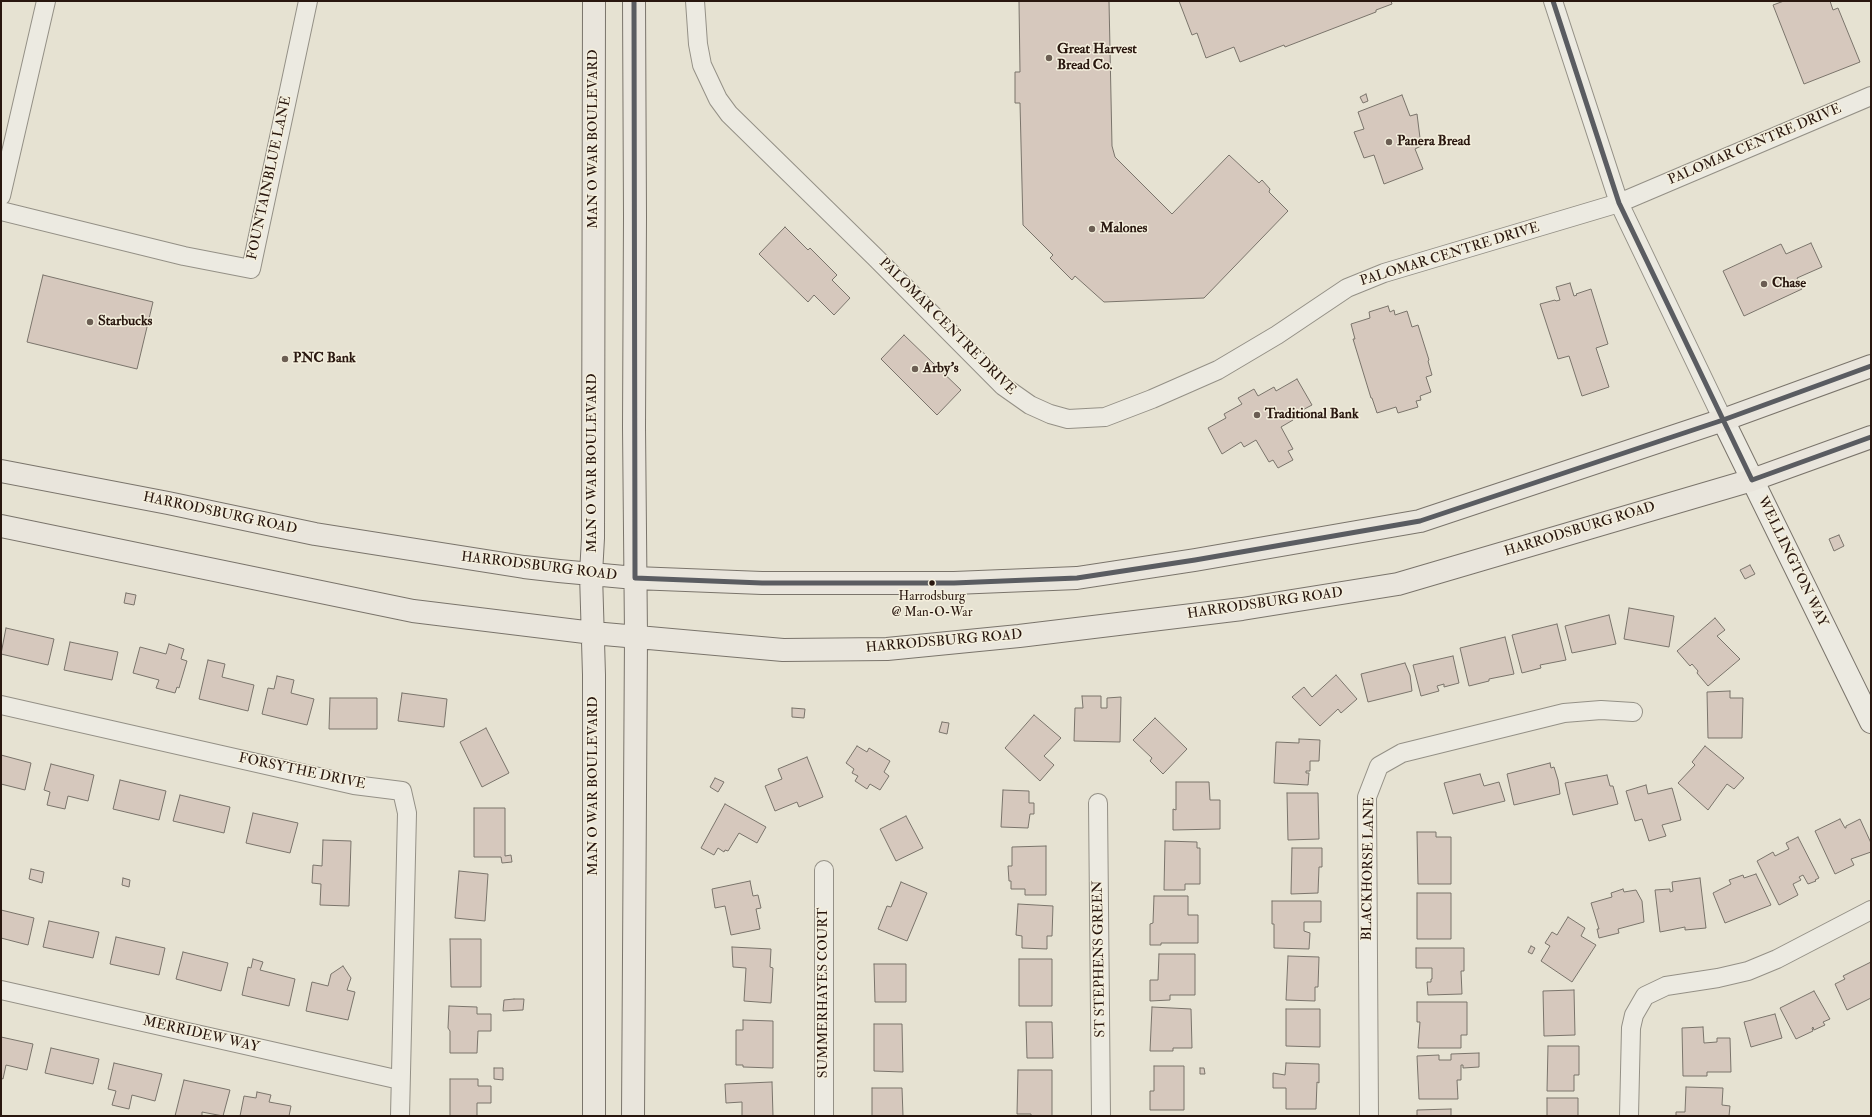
<!DOCTYPE html>
<style>
body{margin:0}
#map{position:relative;width:1872px;height:1117px;overflow:hidden;background:#e6e2d2;font-family:"IM FELL Double Pica",serif}
canvas{display:block}
.frame{position:absolute;inset:0;border:2px solid #29170f;pointer-events:none}
</style>
<div id="map">
<canvas width="1872" height="1117"></canvas>
<div class="frame"></div>
</div>
<script>
const c = document.querySelector('canvas').getContext('2d');
c.lineJoin = 'round';
function fill(path, color) { c.fillStyle = color; c.fill(path, 'evenodd'); }
const shape = rows => new Path2D(rows.map(r => 'M' + r).join(''));
function strokePath(path, color, width, dash) { c.strokeStyle = color; c.lineWidth = width; c.lineCap = dash ? 'butt' : 'round'; c.setLineDash(dash || []); c.stroke(path); }
function label(font, color, halo, rows, align = 'center') {
  c.font = font + ' "IM FELL Double Pica",serif'; c.lineWidth = 3; c.setLineDash([]); c.textBaseline = 'middle'; c.strokeStyle = halo; c.fillStyle = color; for (const [text, x, y, turn = 0] of rows) {
    c.save(); c.translate(x, y); c.rotate((+turn || 0) * Math.PI / 180); c.textAlign = isNaN(turn) ? turn : align; if (halo) c.strokeText(text, 0, 0); c.fillText(text, 0, 0); c.restore();
  }
}
const building = shape([
 [1019,1,1109,1,1112,146,1115,157,1172,214,1229,155,1259,183,1262,180,1270,189,1269,192,1288,211,1204,298,1104,302,1075,276,1072,280,1050,258,1053,255,1023,225,1020,103,1015,103,1015,72,1020,72,1019,1],
 [1179,1,1391,1,1392,4,1376,10,1376,12,1285,47,1284,45,1240,62,1234,47,1206,58,1197,33,1192,35,1179,1],
 [1784,1,1830,1,1833,10,1838,8,1860,62,1804,84,1773,5,1784,1],
 [1366,94,1368,101,1363,103,1360,97,1366,94],
 [1402,95,1410,116,1417,114,1420,138,1419,139,1421,146,1415,149,1423,169,1384,184,1374,155,1364,158,1354,132,1364,129,1358,112,1402,95],
 [785,227,808,250,810,248,837,275,832,280,850,298,834,315,814,295,808,302,759,254,785,227],
 [1811,243,1822,267,1797,278,1802,289,1744,316,1723,271,1781,244,1786,254,1811,243],
 [43,275,153,302,137,369,27,342,43,275],
 [1570,283,1574,296,1577,295,1576,294,1591,289,1608,344,1596,348,1609,387,1582,396,1569,356,1558,359,1540,304,1555,300,1556,301,1560,300,1556,287,1570,283],
 [1388,306,1390,312,1394,310,1395,315,1407,311,1412,327,1418,325,1429,360,1428,361,1432,375,1426,377,1431,392,1420,396,1421,400,1416,401,1418,407,1398,413,1396,407,1377,413,1372,398,1371,398,1353,339,1355,339,1351,324,1370,318,1369,312,1388,306],
 [904,335,961,390,937,415,881,359,904,335],
 [1297,379,1312,405,1291,416,1293,420,1281,427,1293,449,1288,451,1293,460,1278,468,1273,460,1269,462,1256,440,1244,447,1241,442,1222,454,1208,428,1226,418,1224,414,1242,404,1238,398,1254,389,1258,396,1274,387,1276,391,1297,379],
 [1839,535,1844,546,1834,551,1829,539,1839,535],
 [1750,565,1755,574,1745,579,1740,570,1750,565],
 [126,593,136,595,134,605,124,603,126,593],
 [1629,608,1674,616,1669,647,1624,639,1629,608],
 [1609,615,1616,644,1572,653,1565,626,1609,615],
 [1715,618,1725,630,1717,636,1740,659,1708,686,1697,673,1698,671,1692,664,1690,666,1677,651,1715,618],
 [1557,624,1566,660,1540,665,1541,668,1522,673,1512,635,1557,624],
 [6,628,54,639,48,665,1,654,6,628],
 [1505,637,1514,674,1489,679,1489,681,1469,686,1460,648,1505,637],
 [70,642,118,652,112,680,64,670,70,642],
 [169,644,184,649,181,659,187,661,179,688,177,687,175,693,156,688,159,680,133,673,140,647,166,654,169,644],
 [1453,656,1459,683,1444,687,1444,684,1437,686,1439,691,1421,696,1413,665,1453,656],
 [208,660,225,664,222,677,254,685,248,711,199,699,208,660],
 [1405,663,1410,675,1412,691,1368,702,1361,674,1405,663],
 [1336,675,1357,699,1341,713,1338,709,1320,726,1292,697,1304,687,1312,697,1336,675],
 [277,676,294,680,291,693,314,699,307,725,262,714,268,688,274,689,277,676],
 [1730,691,1730,698,1743,698,1742,738,1708,738,1707,692,1730,691],
 [402,693,447,699,444,727,398,721,402,693],
 [1082,696,1101,696,1101,708,1107,708,1107,698,1121,697,1120,742,1074,741,1075,708,1083,708,1082,696],
 [330,698,377,698,377,729,329,729,330,698],
 [792,708,805,709,804,718,792,717,792,708],
 [1034,715,1061,738,1044,756,1054,765,1040,781,1005,748,1034,715],
 [1155,718,1187,749,1163,774,1150,761,1152,758,1133,740,1155,718],
 [942,722,949,723,947,734,939,732,942,722],
 [486,728,509,773,482,787,460,742,486,728],
 [1299,739,1320,740,1319,761,1310,761,1310,771,1306,771,1306,773,1309,773,1308,785,1274,783,1276,742,1299,743,1299,739],
 [857,746,867,752,869,748,890,761,884,772,889,776,880,790,870,784,867,789,855,781,858,776,852,773,854,769,846,763,857,746],
 [1705,746,1744,778,1734,789,1727,784,1708,810,1678,783,1695,765,1692,762,1705,746],
 [1,755,31,763,25,790,1,784,1,755],
 [807,757,823,797,799,807,797,802,775,811,765,786,782,779,778,769,807,757],
 [1550,763,1551,768,1554,767,1558,780,1560,794,1514,805,1507,774,1550,763],
 [51,764,94,775,88,801,68,796,65,809,47,805,50,792,44,790,51,764],
 [1480,774,1484,786,1499,782,1505,801,1453,814,1444,783,1480,774],
 [1607,775,1610,786,1613,786,1618,804,1573,815,1565,783,1607,775],
 [715,778,724,782,718,792,710,787,715,778],
 [120,780,166,791,159,820,113,809,120,780],
 [1176,782,1209,782,1210,800,1220,800,1220,829,1173,830,1173,809,1176,810,1176,782],
 [1646,785,1648,794,1672,788,1681,820,1662,825,1666,836,1649,841,1642,819,1635,821,1626,791,1646,785],
 [1003,790,1029,791,1029,803,1034,803,1034,814,1030,814,1028,828,1001,827,1003,790],
 [1287,793,1318,793,1319,839,1288,840,1287,793],
 [180,795,230,807,224,833,173,821,180,795],
 [725,804,766,827,757,843,739,833,728,851,725,850,724,852,718,848,714,855,701,848,725,804],
 [474,808,505,808,505,856,511,855,512,862,502,863,501,857,474,857,474,808],
 [253,813,298,823,290,853,246,843,253,813],
 [906,816,923,848,896,861,880,829,906,816],
 [1840,819,1845,828,1846,828,1846,826,1860,819,1871,843,1871,852,1851,859,1854,865,1835,874,1815,831,1840,819],
 [1417,832,1436,832,1436,837,1451,837,1451,884,1418,884,1417,832],
 [1798,837,1819,878,1815,880,1816,881,1808,884,1803,875,1799,877,1801,880,1793,884,1798,895,1779,905,1757,861,1773,852,1775,856,1789,849,1786,843,1798,837],
 [323,840,351,841,349,906,320,905,321,884,312,883,313,865,322,866,323,840],
 [1165,841,1197,842,1197,848,1200,848,1200,884,1185,884,1185,890,1164,890,1165,841],
 [1046,846,1046,895,1025,895,1025,889,1011,889,1011,881,1009,881,1008,866,1012,866,1012,847,1046,846],
 [1292,848,1322,848,1322,867,1319,867,1318,893,1291,894,1292,848],
 [31,869,44,872,42,883,29,879,31,869],
 [459,871,488,874,485,921,455,918,459,871],
 [1756,874,1771,905,1725,923,1713,893,1731,884,1729,880,1743,875,1744,878,1756,874],
 [123,878,130,880,129,887,122,885,123,878],
 [1700,878,1706,928,1685,930,1685,927,1660,932,1655,890,1670,889,1670,892,1673,891,1672,882,1700,878],
 [750,881,753,896,758,895,761,908,756,909,760,929,731,935,725,906,715,908,712,889,750,881],
 [901,882,927,893,907,941,878,929,887,906,891,907,901,882],
 [1623,889,1624,892,1636,890,1642,901,1644,922,1618,929,1619,933,1599,938,1597,929,1599,929,1591,903,1612,897,1611,893,1623,889],
 [1417,893,1451,893,1451,939,1417,939,1417,893],
 [1154,896,1188,896,1188,915,1198,915,1198,943,1161,943,1161,945,1150,945,1150,924,1153,923,1154,896],
 [1272,901,1321,901,1321,922,1304,922,1304,931,1310,933,1309,949,1274,948,1274,924,1272,924,1272,901],
 [1018,904,1053,906,1052,936,1047,936,1047,949,1022,948,1022,936,1016,935,1018,904],
 [1,910,34,918,28,945,1,938,1,910],
 [1568,917,1585,928,1581,936,1596,945,1572,982,1541,961,1550,946,1545,943,1552,932,1557,935,1568,917],
 [49,921,99,932,93,958,43,947,49,921],
 [116,937,165,948,159,975,110,964,116,937],
 [450,939,481,939,481,987,451,987,450,939],
 [1531,946,1535,948,1532,954,1528,952,1531,946],
 [732,947,771,949,770,967,773,968,771,1003,744,1001,746,968,733,967,732,947],
 [1416,948,1464,948,1464,971,1461,971,1462,994,1428,995,1427,982,1431,982,1431,979,1432,979,1432,968,1416,968,1416,948],
 [183,952,228,963,221,991,176,979,183,952],
 [1159,954,1195,954,1195,995,1170,995,1170,1000,1150,1001,1150,980,1158,980,1159,954],
 [1288,956,1319,957,1318,987,1315,987,1315,1001,1286,1000,1288,956],
 [253,959,263,962,260,970,295,979,289,1006,242,995,248,967,251,968,253,959],
 [1019,959,1052,959,1052,1006,1019,1006,1019,959],
 [1871,962,1871,998,1847,1010,1835,984,1845,979,1843,976,1871,962],
 [874,964,906,964,906,1002,875,1002,874,964],
 [343,966,351,978,347,990,355,992,348,1020,306,1011,312,982,328,986,331,974,343,966],
 [1574,990,1575,1035,1544,1036,1543,991,1574,990],
 [1814,991,1830,1019,1823,1022,1825,1025,1814,1030,1813,1027,1812,1028,1813,1031,1796,1039,1780,1008,1814,991],
 [514,999,524,999,523,1010,503,1011,504,1000,514,999],
 [1417,1002,1467,1002,1467,1035,1461,1035,1461,1048,1418,1048,1420,1022,1417,1022,1417,1002],
 [449,1006,477,1007,477,1014,491,1014,491,1031,478,1031,477,1053,450,1053,450,1031,448,1028,449,1006],
 [1152,1007,1191,1009,1192,1048,1173,1048,1173,1051,1150,1051,1152,1007],
 [1286,1009,1320,1009,1320,1047,1286,1046,1286,1009],
 [1775,1014,1782,1038,1751,1047,1744,1022,1775,1014],
 [743,1020,773,1021,773,1068,743,1067,743,1065,736,1065,736,1030,743,1030,743,1020],
 [1026,1022,1052,1022,1053,1058,1027,1058,1026,1022],
 [874,1024,902,1024,903,1072,874,1071,874,1024],
 [1703,1027,1704,1043,1717,1042,1717,1038,1730,1038,1731,1072,1707,1072,1707,1076,1683,1076,1682,1028,1703,1027],
 [1,1037,33,1044,27,1070,6,1065,3,1079,1,1078,1,1037],
 [1548,1046,1579,1046,1579,1075,1574,1075,1574,1091,1547,1091,1548,1046],
 [51,1048,99,1059,93,1084,45,1073,51,1048],
 [1479,1053,1479,1067,1463,1068,1463,1065,1461,1065,1461,1080,1457,1080,1458,1099,1419,1099,1417,1056,1439,1055,1439,1060,1451,1060,1451,1054,1479,1053],
 [114,1063,162,1074,155,1101,132,1095,129,1109,112,1105,116,1091,108,1089,114,1063],
 [1286,1063,1319,1064,1319,1083,1317,1082,1316,1109,1286,1109,1286,1088,1273,1088,1273,1073,1285,1075,1286,1063],
 [1154,1066,1184,1066,1184,1110,1150,1110,1150,1091,1154,1091,1154,1066],
 [494,1068,503,1068,503,1080,494,1079,494,1068],
 [1200,1068,1204,1068,1205,1074,1200,1074,1200,1068],
 [1018,1070,1052,1070,1052,1116,1031,1116,1031,1114,1017,1114,1018,1070],
 [450,1079,478,1079,478,1086,491,1086,491,1103,477,1103,477,1116,450,1116,450,1079],
 [184,1080,230,1090,223,1116,202,1112,202,1116,175,1116,184,1080],
 [772,1082,773,1116,742,1116,742,1102,726,1103,725,1084,772,1082],
 [1686,1087,1723,1088,1722,1105,1730,1106,1729,1116,1676,1116,1676,1112,1685,1112,1686,1087],
 [872,1088,902,1088,903,1116,872,1116,872,1088],
 [257,1092,271,1095,269,1102,291,1106,289,1116,240,1116,244,1096,256,1098,257,1092],
 [1547,1098,1578,1098,1578,1116,1547,1116,1547,1098],
 [1451,1109,1451,1116,1417,1116,1417,1110,1451,1109]
]);
const street = shape([
 [695,1,698,44,702,65,718,99,729,114,876,258,1003,386,1030,405,1050,414,1068,419,1105,417,1152,399,1218,370,1277,335,1347,288,1384,273,1619,203,1871,96],
 [1553,1,1619,203,1723,420],
 [1,196,46,1],
 [1,211,184,256,251,269,308,1],
 [1,705,354,785,402,791,407,813,400,1116],
 [1098,803,1101,1116],
 [824,870,824,1116],
 [1,990,400,1080],
 [1369,1116,1367,797,1379,766,1402,753,1564,713,1601,710,1633,712],
 [1629,1116,1631,1028,1634,1015,1645,996,1666,986,1718,978,1748,971,1777,959,1871,910]
]);
const secondary = shape([
 [1723,420,1871,722]
]);
const primary = shape([
 [1,471,168,503,315,534,524,567,559,571,635,578,762,583,954,583,1077,578,1195,560,1420,521,1723,420,1871,366],
 [1,526,413,611,593,633,783,650,887,649,1019,636,1242,609,1398,584,1752,480,1871,437],
 [594,1116,594,675,591,574,593,538,594,1],
 [633,1116,636,636,634,427,635,217,634,1]
]);
const bus1 = shape([
 [634,1,635,578,762,583,954,583,1077,578,1195,560,1420,521,1723,420,1871,366],
 [1553,1,1619,203,1752,480,1871,437]
]);
const markers = [
 [1049,58,4,"#6b5e53"],
 [1389,142,4,"#6b5e53"],
 [1092,229,4,"#6b5e53"],
 [1764,284,4,"#6b5e53"],
 [90,322,4,"#6b5e53"],
 [285,359,4,"#6b5e53"],
 [915,369,4,"#6b5e53"],
 [1257,415,4,"#6b5e53"],
 [932,583,3.5,"#29170f"]
];
const busNames = [
 ["Harrodsburg",932,597],
 ["@ Man-O-War",932,613]
];
const poiNames = [
 ["Great Harvest",1057,50],
 ["Bread Co.",1057,66],
 ["Panera Bread",1397,142],
 ["Malones",1100,229],
 ["Chase",1772,284],
 ["Starbucks",98,322],
 ["PNC Bank",293,359],
 ["Arby's",923,369],
 ["Traditional Bank",1265,415]
];
const streetNames = [
 ["MAN O WAR BOULEVARD",594,139,-90],
 ["PALOMAR CENTRE DRIVE",1755,145,-23],
 ["FOUNTAINBLUE LANE",270,178,-78],
 ["PALOMAR CENTRE DRIVE",1450,255,-17],
 ["PALOMAR CENTRE DRIVE",947,327,45],
 ["MAN O WAR BOULEVARD",593,463,-90],
 ["HARRODSBURG ROAD",220,514,12],
 ["HARRODSBURG ROAD",1580,530,-17],
 ["WELLINGTON WAY",1792,562,64],
 ["HARRODSBURG ROAD",539,567,7],
 ["HARRODSBURG ROAD",1265,604,-8],
 ["HARRODSBURG ROAD",944,642,-5],
 ["FORSYTHE DRIVE",302,772,12],
 ["MAN O WAR BOULEVARD",594,786,-90],
 ["BLACKHORSE LANE",1369,869,-89],
 ["ST STEPHENS GREEN",1100,959,-91],
 ["SUMMERHAYES COURT",824,993,-90],
 ["MERRIDEW WAY",201,1035,13]
];
fill(building, '#d6c8bd');
strokePath(building, '#7a746b', 1);
strokePath(street, '#949086', 20);
strokePath(secondary, '#7a746b', 24);
strokePath(primary, '#7a746b', 24);
strokePath(street, '#eceae1', 18);
strokePath(secondary, '#eceae1', 22);
strokePath(primary, '#e9e5dc', 22);
strokePath(bus1, '#5a5c61', 5);
for (const [x, y, r, color] of markers) { const dot = new Path2D(); dot.arc(x, y, r, 0, 2 * Math.PI); c.fillStyle = color; c.fill(dot); strokePath(dot, '#f4efdd', 1.5); }
label('13px', '#29170f', '#f4efdd', busNames);
label('bold 14px', '#29170f', '#f4efdd', poiNames, 'left');
label('14px', '#29170f', '#f4efdd', streetNames);
</script>
